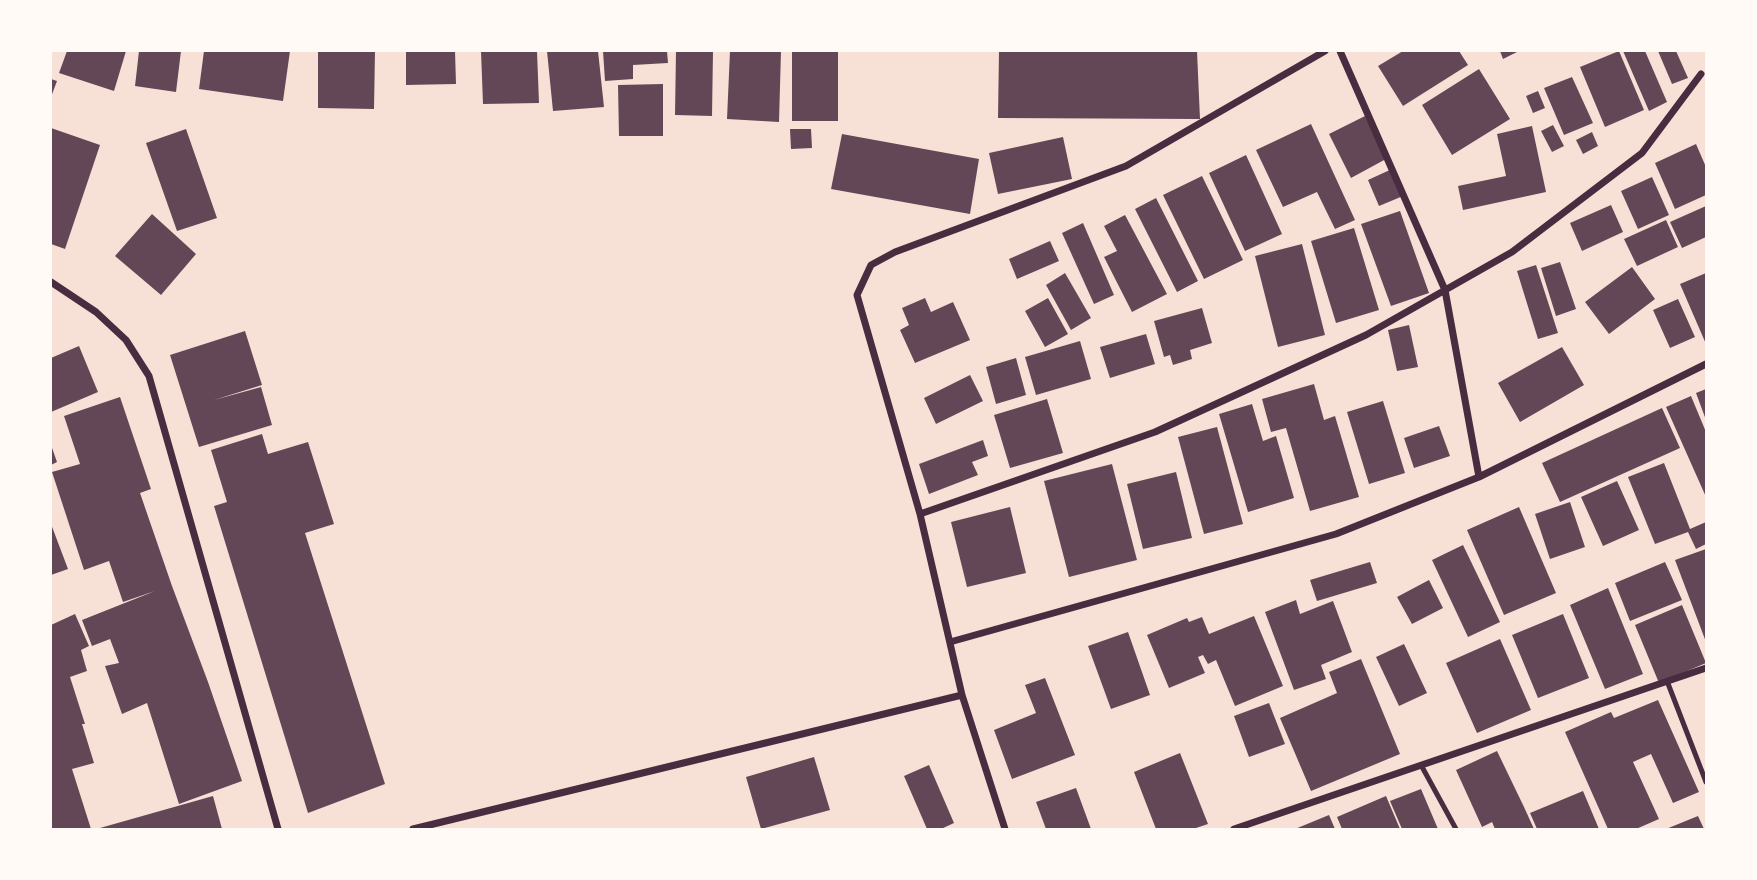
<!DOCTYPE html>
<style>
body{margin:0}
#map{position:relative;width:1757px;height:880px;overflow:hidden;background:#f7e1d7;font-family:Raleway,sans-serif}
canvas{display:block}
.frame{position:absolute;inset:0;border:52px solid #fffaf5;pointer-events:none}
</style>
<div id="map">
<canvas width="1757" height="880"></canvas>
<div class="frame"></div>
</div>
<script>
const c = document.querySelector('canvas').getContext('2d');
c.lineJoin = 'round';
function fill(path, color) { c.fillStyle = color; c.fill(path, 'evenodd'); }
const shape = rows => new Path2D(rows.map(r => 'M' + r).join(''));
function strokePath(path, color, width, dash) { c.strokeStyle = color; c.lineWidth = width; c.lineCap = dash ? 'butt' : 'round'; c.setLineDash(dash || []); c.stroke(path); }
const building = shape([
 [67,51,126,51,114,91,59,73],
 [139,51,181,51,176,92,135,86],
 [204,51,290,51,283,101,199,89],
 [318,51,375,51,374,109,318,108],
 [406,51,455,51,456,84,406,85],
 [481,51,537,51,539,103,483,104],
 [547,51,598,51,604,107,553,111],
 [603,51,667,51,668,63,633,65,633,79,605,81],
 [676,51,713,51,712,116,675,115],
 [730,51,781,51,779,122,727,119],
 [792,51,838,51,838,121,792,121],
 [999,51,1197,51,1200,119,998,118],
 [1403,51,1459,51,1468,65,1403,106,1378,66],
 [1500,51,1519,51,1503,59],
 [1619,51,1644,110,1605,127,1580,67],
 [1623,51,1645,51,1667,102,1649,111],
 [1658,51,1676,51,1688,78,1672,84],
 [1479,69,1510,119,1452,155,1422,105],
 [1572,77,1593,123,1564,135,1544,88],
 [51,79,57,81,51,97],
 [663,84,663,136,619,136,618,85],
 [1538,91,1545,108,1533,113,1526,96],
 [1365,116,1386,159,1351,178,1329,134],
 [1311,124,1355,220,1335,229,1317,192,1283,207,1256,150],
 [1553,125,1564,146,1552,152,1541,131],
 [1532,126,1546,192,1463,210,1458,186,1506,176,1497,134],
 [51,128,100,145,65,249,51,244],
 [186,129,217,218,177,231,146,143],
 [790,129,811,129,812,148,791,149],
 [1592,132,1598,146,1583,154,1576,140],
 [842,134,979,159,970,214,831,189],
 [1063,137,1072,179,998,194,989,153],
 [1696,144,1706,167,1706,195,1675,209,1655,163],
 [1246,155,1282,234,1245,251,1209,173],
 [1392,169,1403,196,1379,206,1368,180],
 [1202,176,1243,260,1204,279,1163,195],
 [1652,177,1669,215,1638,229,1621,191],
 [1156,198,1198,281,1177,292,1135,209],
 [1611,205,1623,232,1582,251,1570,223],
 [1706,206,1706,237,1682,248,1670,222],
 [1400,211,1429,293,1391,306,1361,224],
 [152,214,196,254,161,295,115,256],
 [1125,215,1167,294,1132,312,1104,257,1117,251,1104,226],
 [1666,220,1678,247,1637,266,1624,239],
 [1083,223,1114,295,1094,304,1062,233],
 [1354,228,1379,310,1336,323,1311,241],
 [1050,241,1059,261,1017,279,1009,259],
 [1302,244,1325,335,1278,347,1255,256],
 [1560,262,1576,309,1556,316,1541,268],
 [1536,265,1558,333,1538,339,1517,271],
 [1632,267,1655,299,1609,334,1585,302],
 [1065,273,1091,318,1071,330,1046,285],
 [1706,273,1706,344,1680,284],
 [925,298,931,312,953,302,970,340,915,363,900,330,909,325,902,308],
 [1048,298,1068,334,1045,347,1025,311],
 [1678,299,1695,337,1670,348,1653,310],
 [1202,308,1212,343,1190,350,1192,359,1173,365,1170,355,1164,357,1154,321],
 [1409,325,1418,367,1397,371,1388,330],
 [245,331,262,385,214,400,261,387,272,425,199,447,170,355],
 [1146,334,1155,364,1110,378,1100,347],
 [1080,341,1091,379,1036,395,1025,357],
 [79,346,98,392,51,412,51,358],
 [1562,347,1584,385,1520,422,1498,383],
 [1016,358,1026,395,996,404,986,367],
 [970,375,983,401,936,424,924,398],
 [1314,384,1324,420,1335,416,1359,497,1310,511,1286,428,1271,432,1262,399],
 [1706,389,1706,420,1696,393],
 [1691,396,1706,432,1706,497,1666,407],
 [120,397,151,489,140,493,172,586,208,682,242,781,179,804,147,703,122,714,105,666,119,663,110,639,92,646,82,620,155,591,123,602,109,561,84,570,52,472,80,464,64,416],
 [1047,399,1063,453,1010,468,994,415],
 [1383,401,1405,473,1369,484,1347,412],
 [1252,404,1263,441,1276,436,1294,498,1248,512,1219,414],
 [1662,408,1680,448,1560,502,1542,463],
 [1439,426,1450,456,1414,468,1404,438],
 [1217,427,1243,524,1204,534,1178,437],
 [262,434,268,454,308,442,334,524,305,533,385,784,308,813,214,506,227,502,211,450],
 [983,440,988,456,972,462,978,475,929,494,919,464],
 [51,445,57,462,51,465],
 [1664,463,1690,529,1706,522,1706,544,1696,549,1688,532,1655,544,1628,477],
 [1112,464,1137,560,1069,577,1044,481],
 [1176,472,1192,538,1143,549,1127,484],
 [1617,481,1639,530,1603,546,1581,497],
 [1570,502,1585,547,1550,559,1535,514],
 [1010,507,1026,573,967,587,951,522],
 [1519,507,1556,593,1504,615,1467,530],
 [51,524,68,569,51,575],
 [1463,545,1500,622,1468,637,1432,560],
 [1706,549,1706,642,1675,560],
 [1370,562,1377,583,1317,601,1310,580],
 [1665,562,1682,600,1630,621,1615,583],
 [1429,580,1443,608,1412,624,1397,597],
 [1608,588,1643,674,1605,689,1570,605],
 [1296,600,1300,614,1333,601,1352,652,1321,665,1326,679,1294,690,1265,612],
 [1682,605,1706,663,1659,683,1635,625],
 [75,614,89,646,81,650,87,671,70,677,85,724,82,724,94,763,72,769,91,829,51,829,51,625],
 [1563,614,1589,678,1538,698,1512,635],
 [1254,616,1283,686,1235,706,1216,660,1208,664,1203,655,1198,657,1205,673,1169,688,1147,635,1187,618,1189,622,1202,617,1209,634],
 [1128,632,1150,695,1111,709,1088,646],
 [1500,639,1531,710,1477,733,1446,663],
 [1404,644,1427,693,1399,706,1376,657],
 [1361,659,1400,754,1311,791,1280,718,1337,693,1329,672],
 [1045,678,1075,755,1012,779,994,730,1036,713,1025,685],
 [1658,700,1699,792,1673,803,1651,754,1633,762,1659,819,1636,829,1608,829,1565,732,1611,712,1614,718],
 [1269,703,1285,744,1249,757,1234,716],
 [1497,751,1524,807,1534,829,1495,829,1492,822,1482,827,1456,770],
 [1180,753,1208,824,1193,829,1156,829,1134,772],
 [814,757,830,810,761,829,746,777],
 [929,765,954,823,941,829,927,829,904,776],
 [1076,788,1091,829,1046,829,1036,802],
 [1421,789,1438,829,1402,829,1390,801],
 [1583,791,1599,829,1537,829,1530,813],
 [213,796,222,829,101,829,100,828],
 [1386,796,1400,829,1342,829,1337,817],
 [1329,815,1335,829,1295,829],
 [1698,816,1704,829,1666,829]
]);
const service = shape([
 [1667,681,1706,782],
 [1421,765,1456,829]
]);
const minor = shape([
 [1340,51,1445,290,1479,477],
 [51,282,96,312,126,340,149,376,278,829],
 [920,514,1155,432,1366,335,1512,252,1642,153,1701,74],
 [950,642,1336,534,1479,477,1706,364],
 [413,829,962,695],
 [1005,829,962,695,920,514,857,295,871,265,895,252,1126,166,1325,51],
 [1234,829,1706,668]
]);
fill(building, '#644757');
strokePath(service, '#4a2c40', 5);
strokePath(minor, '#4a2c40', 7);
</script>
